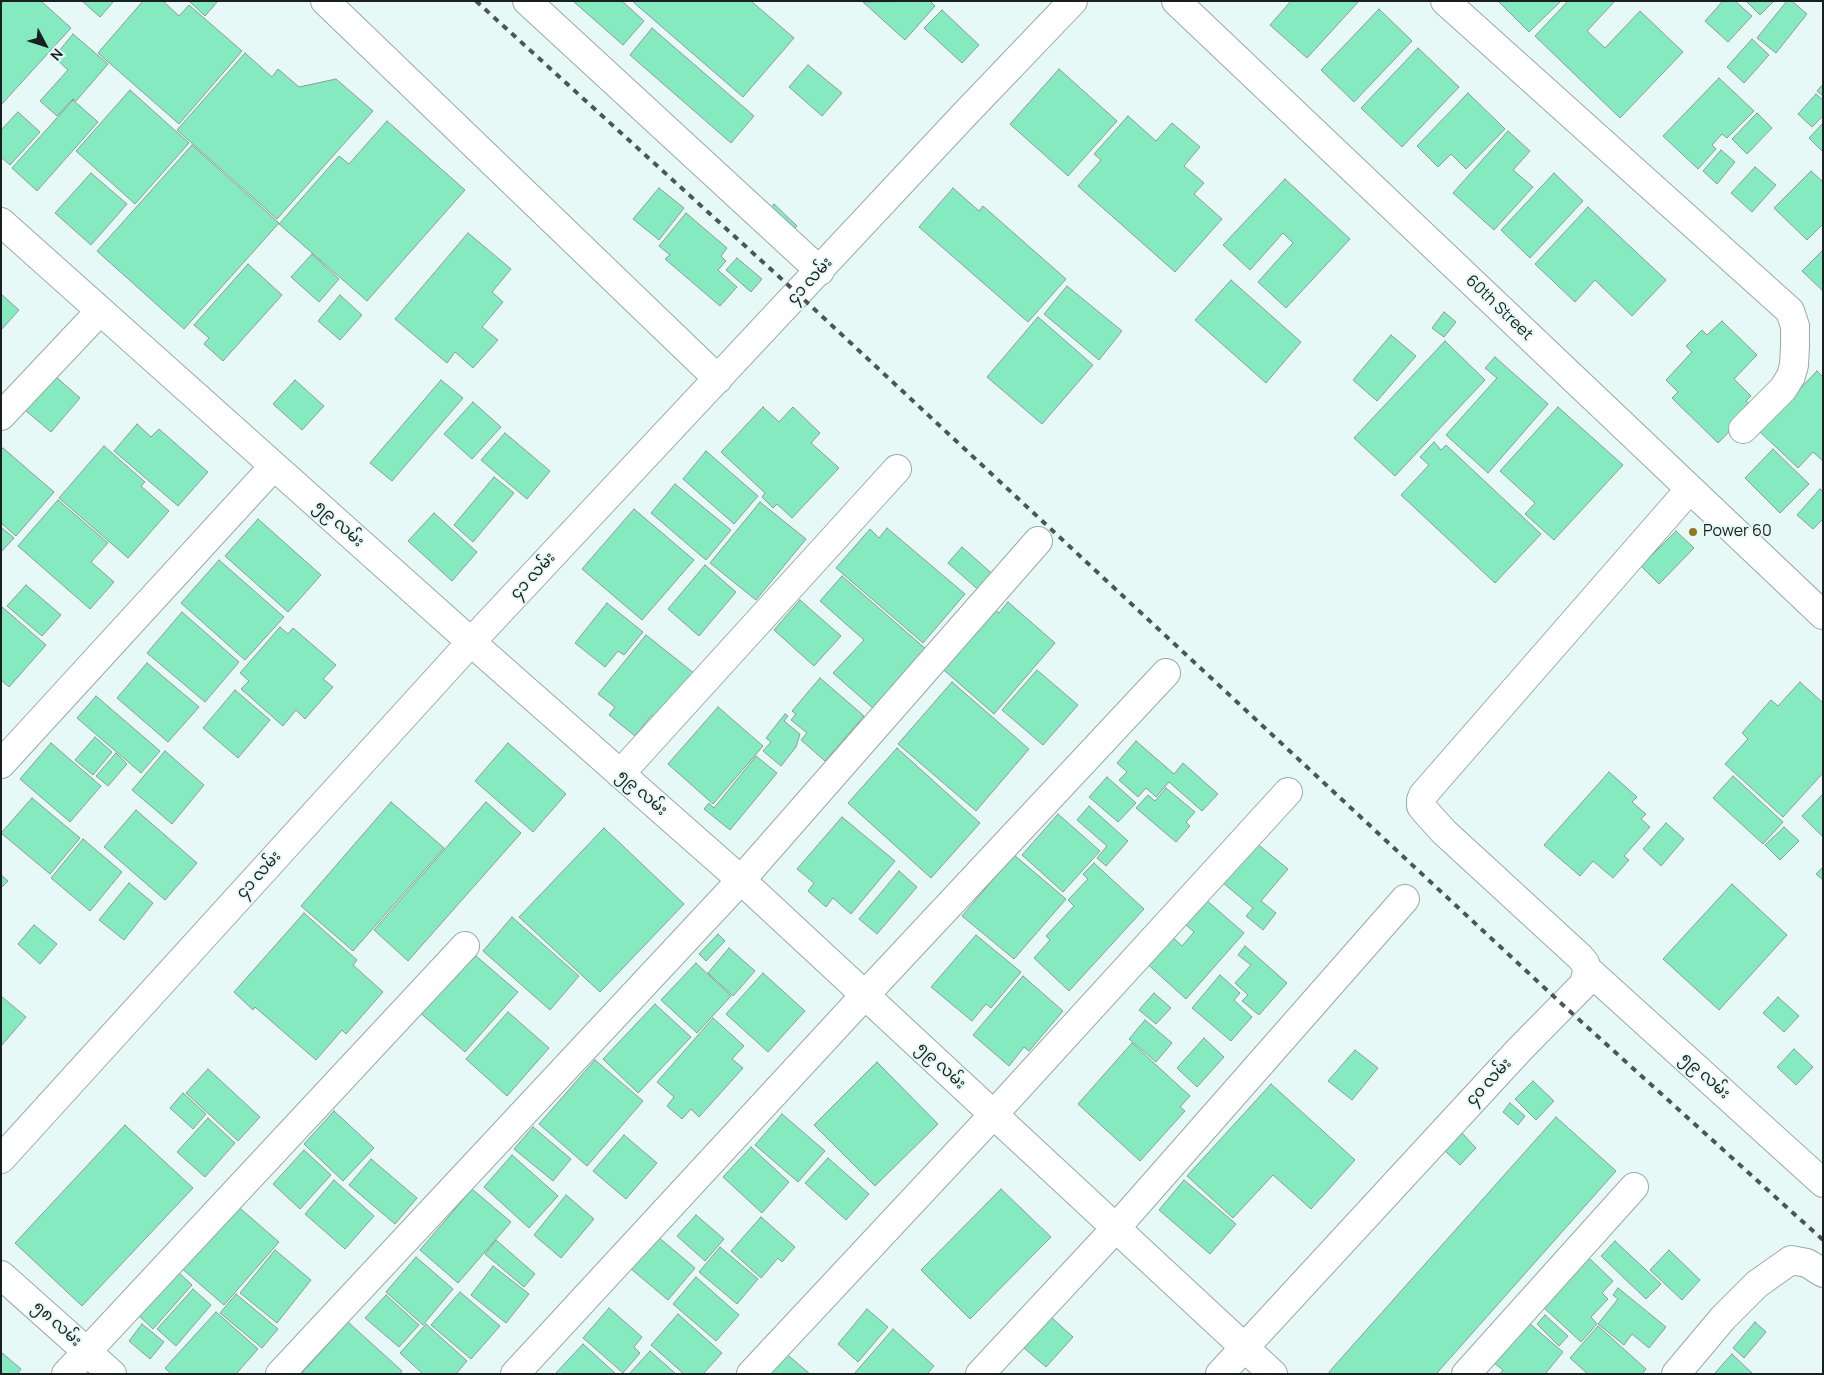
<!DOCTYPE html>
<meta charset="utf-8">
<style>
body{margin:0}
#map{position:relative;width:1824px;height:1375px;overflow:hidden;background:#e6f9f6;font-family:Manrope,sans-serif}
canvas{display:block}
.frame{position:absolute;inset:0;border:2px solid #19201f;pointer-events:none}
.north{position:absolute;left:20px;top:20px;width:50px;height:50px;-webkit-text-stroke:4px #e6f9f6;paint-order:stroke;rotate:130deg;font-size:14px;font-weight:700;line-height:20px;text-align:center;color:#19201f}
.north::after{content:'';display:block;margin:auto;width:18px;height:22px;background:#19201f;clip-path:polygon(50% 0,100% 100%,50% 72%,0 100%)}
</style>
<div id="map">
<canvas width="1824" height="1375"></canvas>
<div class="frame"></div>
<div class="north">N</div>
</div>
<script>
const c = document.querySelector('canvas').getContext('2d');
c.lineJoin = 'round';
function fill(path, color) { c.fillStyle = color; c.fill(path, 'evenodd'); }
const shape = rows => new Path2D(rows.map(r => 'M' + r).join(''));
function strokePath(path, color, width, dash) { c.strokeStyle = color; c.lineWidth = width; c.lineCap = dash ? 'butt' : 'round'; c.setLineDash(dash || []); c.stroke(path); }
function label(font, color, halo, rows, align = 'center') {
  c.font = font + ' Manrope,"Noto Sans Myanmar",sans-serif'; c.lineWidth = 4; c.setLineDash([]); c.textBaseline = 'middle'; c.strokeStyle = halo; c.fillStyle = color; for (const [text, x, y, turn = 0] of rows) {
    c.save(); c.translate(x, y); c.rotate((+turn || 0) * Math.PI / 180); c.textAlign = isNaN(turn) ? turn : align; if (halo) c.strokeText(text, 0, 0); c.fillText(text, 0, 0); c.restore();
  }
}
const building = shape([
 [3,1,41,1,71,28,1,105,1,4,3,1],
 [82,1,114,1,100,17,82,1],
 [143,1,163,1,179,16,189,5,242,51,179,124,98,53,143,1],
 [189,1,218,1,205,16,189,1],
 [573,1,622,1,644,21,623,45,573,1],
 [632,1,751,1,794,38,743,97,632,1],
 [930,1,935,6,905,40,863,2,930,1],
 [1291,1,1359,1,1307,58,1270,25,1291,1],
 [1498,1,1561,1,1529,32,1498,1],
 [1568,1,1615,1,1587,31,1605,48,1640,11,1683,52,1620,118,1535,36,1568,1],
 [1723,1,1735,1,1752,16,1728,42,1705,21,1723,1],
 [1746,1,1774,1,1760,15,1746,1],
 [1787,1,1792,1,1807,14,1776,53,1757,38,1787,1],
 [1379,9,1412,41,1354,102,1321,70,1379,9],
 [942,10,979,45,962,63,924,28,942,10],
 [652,28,754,116,731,143,630,55,652,28],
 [73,34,108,64,76,101,73,99,57,116,40,101,68,70,54,57,73,34],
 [1752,39,1769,55,1744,83,1727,67,1752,39],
 [1418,48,1459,87,1402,147,1361,108,1418,48],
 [245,53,272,77,278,69,299,87,336,79,373,111,277,219,177,130,245,53],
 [808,65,842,93,822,116,789,87,808,65],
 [1059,69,1117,121,1068,176,1010,124,1059,69],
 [1719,78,1754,111,1727,138,1722,134,1712,145,1716,149,1698,169,1663,136,1719,78],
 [1823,84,1823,96,1817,91,1823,84],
 [130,90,189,143,135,204,76,151,130,90],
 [1468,93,1505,129,1466,169,1451,154,1438,167,1417,146,1468,93],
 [1816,94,1823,100,1823,116,1812,127,1798,114,1816,94],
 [73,100,98,122,37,191,12,168,73,100],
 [18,112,40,132,10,165,1,157,1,130,18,112],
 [1757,113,1772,128,1747,154,1732,139,1757,113],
 [1128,116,1156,141,1172,123,1200,147,1184,166,1204,183,1194,194,1222,219,1175,272,1078,186,1101,160,1094,154,1128,116],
 [387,121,465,190,367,301,279,224,339,156,349,164,387,121],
 [1823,123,1823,152,1809,138,1823,123],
 [1508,131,1530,151,1513,170,1533,187,1494,230,1453,193,1508,131],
 [192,145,279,223,184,329,97,251,192,145],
 [1721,150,1735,162,1717,184,1703,171,1721,150],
 [1755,167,1776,185,1752,212,1731,193,1755,167],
 [1811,171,1823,182,1823,224,1807,240,1774,208,1811,171],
 [91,173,127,204,91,245,55,213,91,173],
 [1554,173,1583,201,1530,258,1501,230,1554,173],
 [1285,179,1350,239,1286,308,1258,282,1293,243,1283,233,1250,270,1223,245,1285,179],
 [659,188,684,208,659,240,633,219,659,188],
 [953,188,979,211,983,206,1066,279,1028,322,919,227,953,188],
 [774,204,797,226,790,234,767,212,774,204],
 [1588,207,1666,280,1632,316,1595,280,1575,302,1535,264,1588,207],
 [686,213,727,248,721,256,726,261,718,270,737,287,720,306,665,259,670,255,659,246,686,213],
 [468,233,511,269,492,292,503,302,482,327,498,340,473,368,455,352,447,363,395,319,468,233],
 [1823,250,1823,291,1802,271,1823,250],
 [312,254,339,279,319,302,291,277,312,254],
 [737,258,762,279,751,292,726,270,737,258],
 [248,264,282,295,223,361,204,344,209,338,194,325,248,264],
 [1231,280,1301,342,1266,383,1195,320,1231,280],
 [1067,286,1122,331,1099,360,1044,314,1067,286],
 [1,294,19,310,1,330,1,294],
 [340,295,362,315,340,340,318,321,340,295],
 [1444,312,1456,322,1444,337,1432,328,1444,312],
 [1038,317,1093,365,1042,424,987,377,1038,317],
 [1722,321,1757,355,1734,379,1751,396,1746,401,1753,407,1718,443,1672,398,1678,392,1666,380,1692,352,1686,346,1702,330,1707,335,1722,321],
 [1391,335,1416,356,1377,401,1353,380,1391,335],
 [1445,341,1485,380,1395,476,1354,438,1445,341],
 [1495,357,1548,404,1488,473,1446,435,1497,378,1485,368,1495,357],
 [1817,371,1823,377,1823,461,1813,452,1798,468,1759,431,1817,371],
 [55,376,80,398,51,432,25,410,55,376],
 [295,380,324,406,302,430,273,404,295,380],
 [441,380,463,398,392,481,370,463,441,380],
 [473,402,501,427,472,459,444,434,473,402],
 [763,407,779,422,793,407,820,433,811,443,839,468,792,518,777,504,773,508,762,497,765,493,721,452,763,407],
 [1558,407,1623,465,1554,540,1525,514,1535,503,1500,471,1558,407],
 [137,424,151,437,159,429,208,472,178,506,114,451,137,424],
 [505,433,550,471,527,499,481,460,505,433],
 [1434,442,1441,450,1446,445,1541,534,1495,583,1401,495,1429,465,1420,457,1434,442],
 [104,446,145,482,141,486,169,511,128,558,59,498,104,446],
 [3,448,54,492,16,536,1,523,1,450,3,448],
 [1773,449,1809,484,1780,513,1745,478,1773,449],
 [706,451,758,496,734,524,683,479,706,451],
 [494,477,514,493,473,542,454,525,494,477],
 [675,484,731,530,706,560,651,513,675,484],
 [1820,489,1823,492,1823,519,1813,529,1797,515,1820,489],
 [58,500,108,543,91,562,114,582,90,609,18,546,58,500],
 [760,502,806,539,756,600,710,563,760,502],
 [634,509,694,560,642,620,582,569,634,509],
 [434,513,477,552,452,581,408,541,434,513],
 [258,519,321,575,288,612,225,556,258,519],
 [1,527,14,538,1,552,1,527],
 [887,528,965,594,923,643,836,568,870,529,879,538,887,528],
 [1676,531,1694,548,1659,584,1641,566,1676,531],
 [962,547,997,578,983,594,948,563,962,547],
 [219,560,284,617,245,660,181,603,219,560],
 [705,565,736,592,699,636,668,609,705,565],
 [842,576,927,650,874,709,833,673,864,640,820,601,842,576],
 [26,585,61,615,42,636,7,606,26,585],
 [800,600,841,636,814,666,774,630,800,600],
 [1008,602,1055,643,994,714,937,664,989,605,999,613,1008,602],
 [607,603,643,632,624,655,618,651,605,667,575,643,607,603],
 [1,606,46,645,9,687,1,680,1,606],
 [182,612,239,662,205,702,147,653,182,612],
 [280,627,288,634,293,628,336,665,323,679,333,687,305,719,296,710,283,726,241,689,249,681,240,673,280,627],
 [646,635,695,674,662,714,651,716,635,736,609,715,615,707,598,694,646,635],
 [147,663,199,707,168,742,117,698,147,663],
 [1037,670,1078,705,1043,745,1002,710,1037,670],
 [820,678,864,716,825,761,801,740,807,733,791,720,796,714,792,711,820,678],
 [952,682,1029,749,976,811,898,744,952,682],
 [1800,682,1823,703,1823,773,1783,817,1725,764,1748,739,1742,733,1771,700,1778,706,1800,682],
 [235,690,270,720,238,758,203,728,235,690],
 [96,696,160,751,141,773,77,718,96,696],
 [718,707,763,746,713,804,668,764,718,707],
 [785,714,788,716,784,721,800,734,796,747,781,766,763,751,771,742,766,738,785,714],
 [95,737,112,752,93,775,75,760,95,737],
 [1136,741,1174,774,1183,763,1218,794,1202,811,1169,782,1156,797,1146,788,1138,797,1119,780,1127,772,1117,763,1136,741],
 [51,743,101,786,70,822,20,779,51,743],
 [508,743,566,794,533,832,475,781,508,743],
 [897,748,980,823,931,878,848,803,897,748],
 [165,751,204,785,172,824,132,790,165,751],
 [116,753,127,764,108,786,96,776,116,753],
 [756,756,777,773,730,830,704,809,709,803,714,808,756,756],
 [1609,772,1637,797,1632,802,1646,814,1641,819,1650,827,1624,856,1629,860,1613,878,1593,861,1580,876,1544,845,1609,772],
 [1733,776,1783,822,1763,844,1713,798,1733,776],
 [1107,777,1136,803,1118,822,1089,797,1107,777],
 [1166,788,1195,812,1186,822,1190,826,1176,842,1136,808,1148,795,1155,801,1166,788],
 [1823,794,1823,837,1802,816,1823,794],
 [32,798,80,838,50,874,1,833,32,798],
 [391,802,444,848,353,951,301,906,391,802],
 [486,802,521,833,408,961,374,930,486,802],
 [1089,806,1128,841,1106,866,1097,858,1107,846,1077,820,1089,806],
 [136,810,197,863,165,900,104,847,136,810],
 [1058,814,1100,851,1063,892,1022,855,1058,814],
 [842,817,895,861,851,914,833,898,826,907,808,891,814,883,797,869,842,817],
 [1666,823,1684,839,1661,866,1643,849,1666,823],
 [1784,827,1799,841,1780,860,1765,845,1784,827],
 [604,828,684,904,600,992,519,917,604,828],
 [1249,837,1288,869,1261,901,1276,913,1263,930,1246,916,1253,908,1216,877,1249,837],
 [83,839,122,872,90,911,51,878,83,839],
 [1014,855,1066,899,1014,959,962,916,1014,855],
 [1094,863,1144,909,1069,991,1034,958,1050,940,1046,936,1074,906,1068,900,1088,879,1083,874,1094,863],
 [1823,867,1823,880,1816,874,1823,867],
 [899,871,917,887,877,934,859,919,899,871],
 [1,875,8,881,1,888,1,875],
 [129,883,153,903,124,940,99,920,129,883],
 [1732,884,1787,935,1719,1010,1663,959,1732,884],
 [1205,899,1244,933,1186,999,1144,961,1168,933,1182,946,1194,932,1184,923,1205,899],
 [304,913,357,960,353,965,383,992,346,1034,342,1030,316,1060,255,1007,253,1010,234,992,304,913],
 [512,917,579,976,550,1010,483,951,512,917],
 [34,925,57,944,40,964,18,944,34,925],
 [718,934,725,941,706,961,699,954,718,934],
 [976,935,1021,972,991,1008,986,1004,972,1021,931,987,976,935],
 [1245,946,1287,983,1259,1015,1242,1001,1248,995,1235,983,1251,965,1238,955,1245,946],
 [729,948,755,971,733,996,708,973,729,948],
 [469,950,518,992,465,1052,417,1010,469,950],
 [696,963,731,996,697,1033,661,1000,696,963],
 [763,973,805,1011,768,1052,726,1014,763,973],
 [1220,975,1240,993,1234,1000,1252,1017,1231,1041,1192,1008,1220,975],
 [1023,976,1063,1011,1029,1051,1024,1047,1009,1066,973,1035,1023,976],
 [1154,993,1171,1008,1156,1024,1139,1010,1154,993],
 [1,996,26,1017,1,1046,1,996],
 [1778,997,1799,1016,1784,1032,1763,1013,1778,997],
 [655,1004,691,1037,638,1093,603,1059,655,1004],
 [508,1012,549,1048,507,1096,466,1059,508,1012],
 [713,1018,744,1046,732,1059,743,1068,699,1117,691,1109,682,1119,667,1106,674,1097,657,1082,713,1018],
 [1145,1020,1172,1043,1156,1062,1129,1039,1145,1020],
 [1204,1038,1224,1057,1197,1087,1177,1068,1204,1038],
 [1132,1043,1190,1096,1180,1107,1185,1111,1140,1161,1078,1104,1132,1043],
 [1794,1049,1813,1067,1796,1085,1777,1067,1794,1049],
 [1355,1050,1378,1068,1352,1100,1328,1081,1355,1050],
 [595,1060,643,1101,587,1166,539,1124,595,1060],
 [877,1062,938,1124,875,1186,814,1125,877,1062],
 [208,1069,260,1117,238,1141,186,1093,208,1069],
 [1533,1081,1554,1101,1536,1120,1515,1099,1533,1081],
 [1271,1084,1355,1160,1311,1209,1273,1175,1233,1218,1187,1176,1271,1084],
 [183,1093,206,1114,193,1129,170,1108,183,1093],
 [1510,1103,1525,1116,1518,1125,1503,1112,1510,1103],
 [334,1111,374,1148,343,1181,304,1144,334,1111],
 [782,1114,825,1151,798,1182,755,1145,782,1114],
 [1556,1117,1616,1171,1436,1374,1330,1374,1329,1372,1556,1117],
 [208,1118,235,1143,205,1177,177,1152,208,1118],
 [125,1125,193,1188,82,1306,15,1243,125,1125],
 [533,1127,571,1159,553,1181,514,1149,533,1127],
 [1461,1132,1476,1148,1460,1165,1443,1149,1461,1132],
 [624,1135,657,1163,626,1199,593,1171,624,1135],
 [751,1147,789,1182,762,1213,723,1177,751,1147],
 [304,1150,331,1175,300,1209,273,1184,304,1150],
 [512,1155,558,1196,529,1228,484,1187,512,1155],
 [828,1158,869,1194,846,1220,805,1183,828,1158],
 [371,1159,417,1198,395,1224,349,1185,371,1159],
 [334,1180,374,1216,345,1249,305,1214,334,1180],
 [1184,1180,1236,1224,1210,1254,1159,1210,1184,1180],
 [472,1189,511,1222,458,1283,420,1250,472,1189],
 [1001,1189,1051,1237,970,1319,921,1270,1001,1189],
 [566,1195,594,1219,561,1258,534,1235,566,1195],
 [235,1204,279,1242,224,1305,180,1267,235,1204],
 [696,1215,724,1239,705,1261,677,1236,696,1215],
 [761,1217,795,1247,782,1262,778,1258,761,1278,731,1251,761,1217],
 [657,1236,695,1268,668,1300,630,1268,657,1236],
 [496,1240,535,1274,524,1287,485,1254,496,1240],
 [1615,1241,1661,1284,1646,1299,1601,1256,1615,1241],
 [720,1247,758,1279,737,1304,699,1272,720,1247],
 [275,1250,311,1280,277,1323,240,1293,275,1250],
 [1669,1250,1700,1280,1682,1300,1650,1270,1669,1250],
 [416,1257,453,1289,423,1325,386,1292,416,1257],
 [1589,1258,1613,1281,1602,1293,1608,1299,1591,1317,1597,1324,1581,1342,1543,1307,1589,1258],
 [493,1266,529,1294,506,1323,471,1295,493,1266],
 [177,1271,192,1285,153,1329,137,1314,177,1271],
 [696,1277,739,1315,716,1341,673,1304,696,1277],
 [1618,1288,1666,1327,1649,1348,1632,1334,1624,1345,1598,1324,1618,1299,1613,1295,1618,1288],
 [193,1289,211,1305,176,1346,157,1329,193,1289],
 [460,1292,500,1326,471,1359,431,1325,460,1292],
 [236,1294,278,1329,262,1348,220,1313,236,1294],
 [386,1295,419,1325,399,1347,365,1318,386,1295],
 [609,1308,642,1337,634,1347,640,1353,623,1373,583,1338,609,1308],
 [867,1309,888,1327,858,1362,838,1344,867,1309],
 [216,1312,258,1349,236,1374,171,1374,165,1368,216,1312],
 [678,1314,722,1353,703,1374,684,1374,651,1345,678,1314],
 [1545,1315,1568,1336,1559,1346,1537,1324,1545,1315],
 [1051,1317,1073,1337,1046,1367,1024,1348,1051,1317],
 [348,1322,402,1371,400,1374,301,1374,348,1322],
 [1755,1322,1766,1332,1744,1358,1733,1348,1755,1322],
 [1529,1323,1563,1352,1545,1374,1500,1374,1503,1370,1494,1363,1529,1323],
 [142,1324,164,1342,150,1359,129,1341,142,1324],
 [426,1324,467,1361,456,1374,423,1374,400,1353,426,1324],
 [1598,1326,1646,1369,1642,1374,1588,1374,1570,1358,1598,1326],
 [893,1329,934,1366,927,1374,854,1374,893,1329],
 [583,1344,616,1374,555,1374,583,1344],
 [650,1351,676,1374,629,1374,650,1351],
 [783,1351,810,1374,764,1374,783,1351],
 [1,1352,21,1369,17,1374,1,1374,1,1352],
 [1732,1354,1753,1374,1714,1374,1732,1354]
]);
const minor = shape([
 [325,1,718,379],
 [527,1,820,271],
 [1176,1,1823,615],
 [1445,1,1790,311,1795,326,1795,346,1794,365,1791,376,1783,389,1743,429],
 [1,222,471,642,741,880,1273,1374],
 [1,416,100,311],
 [1,764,274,466],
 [620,774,897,469],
 [1587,969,1823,1183],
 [1,1159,471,642,964,115,1073,1],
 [1,1275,112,1374],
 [66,1374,465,946],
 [280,1374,741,880,1038,541],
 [515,1374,865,995,1166,673],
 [751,1374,993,1115,1288,792],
 [980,1374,1115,1229,1405,899],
 [1220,1374,1520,1049,1584,984,1586,976,1587,969,1585,963,1580,957,1444,832,1425,811,1421,806,1421,800,1423,795,1689,490],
 [1466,1374,1634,1187],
 [1676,1374,1723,1318,1757,1284,1791,1260,1807,1263,1823,1273]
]);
const rail = shape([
 [476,1,798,294,1564,1006,1823,1240]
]);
const markers = [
 [1693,532,5,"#94771e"]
];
const streetNames = [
 ["၄၁ လမ်း",810,281,-47],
 ["60th Street",1499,308,44],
 ["၅၉ လမ်း",339,524,42],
 ["၄၁ လမ်း",533,576,-47],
 ["၅၉ လမ်း",642,793,41],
 ["၄၁ လမ်း",259,875,-48],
 ["၅၉ လမ်း",941,1066,43],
 ["၅၉ လမ်း",1705,1076,42],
 ["၄၀ လမ်း",1489,1082,-47],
 ["၅၈ လမ်း",57,1324,42]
];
const poiNames = [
 ["Power 60",1703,532]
];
fill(building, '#86eac1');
strokePath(building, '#8d9c95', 1);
strokePath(minor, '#98aaa7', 30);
strokePath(minor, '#fff', 28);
strokePath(rail, '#4c5655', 4, [6, 6]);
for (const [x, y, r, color] of markers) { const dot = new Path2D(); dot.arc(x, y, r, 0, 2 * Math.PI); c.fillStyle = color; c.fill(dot); strokePath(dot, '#e6f9f6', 2); }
label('16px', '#19201f', '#e6f9f6', streetNames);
label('16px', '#19201f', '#e6f9f6', poiNames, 'left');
</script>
